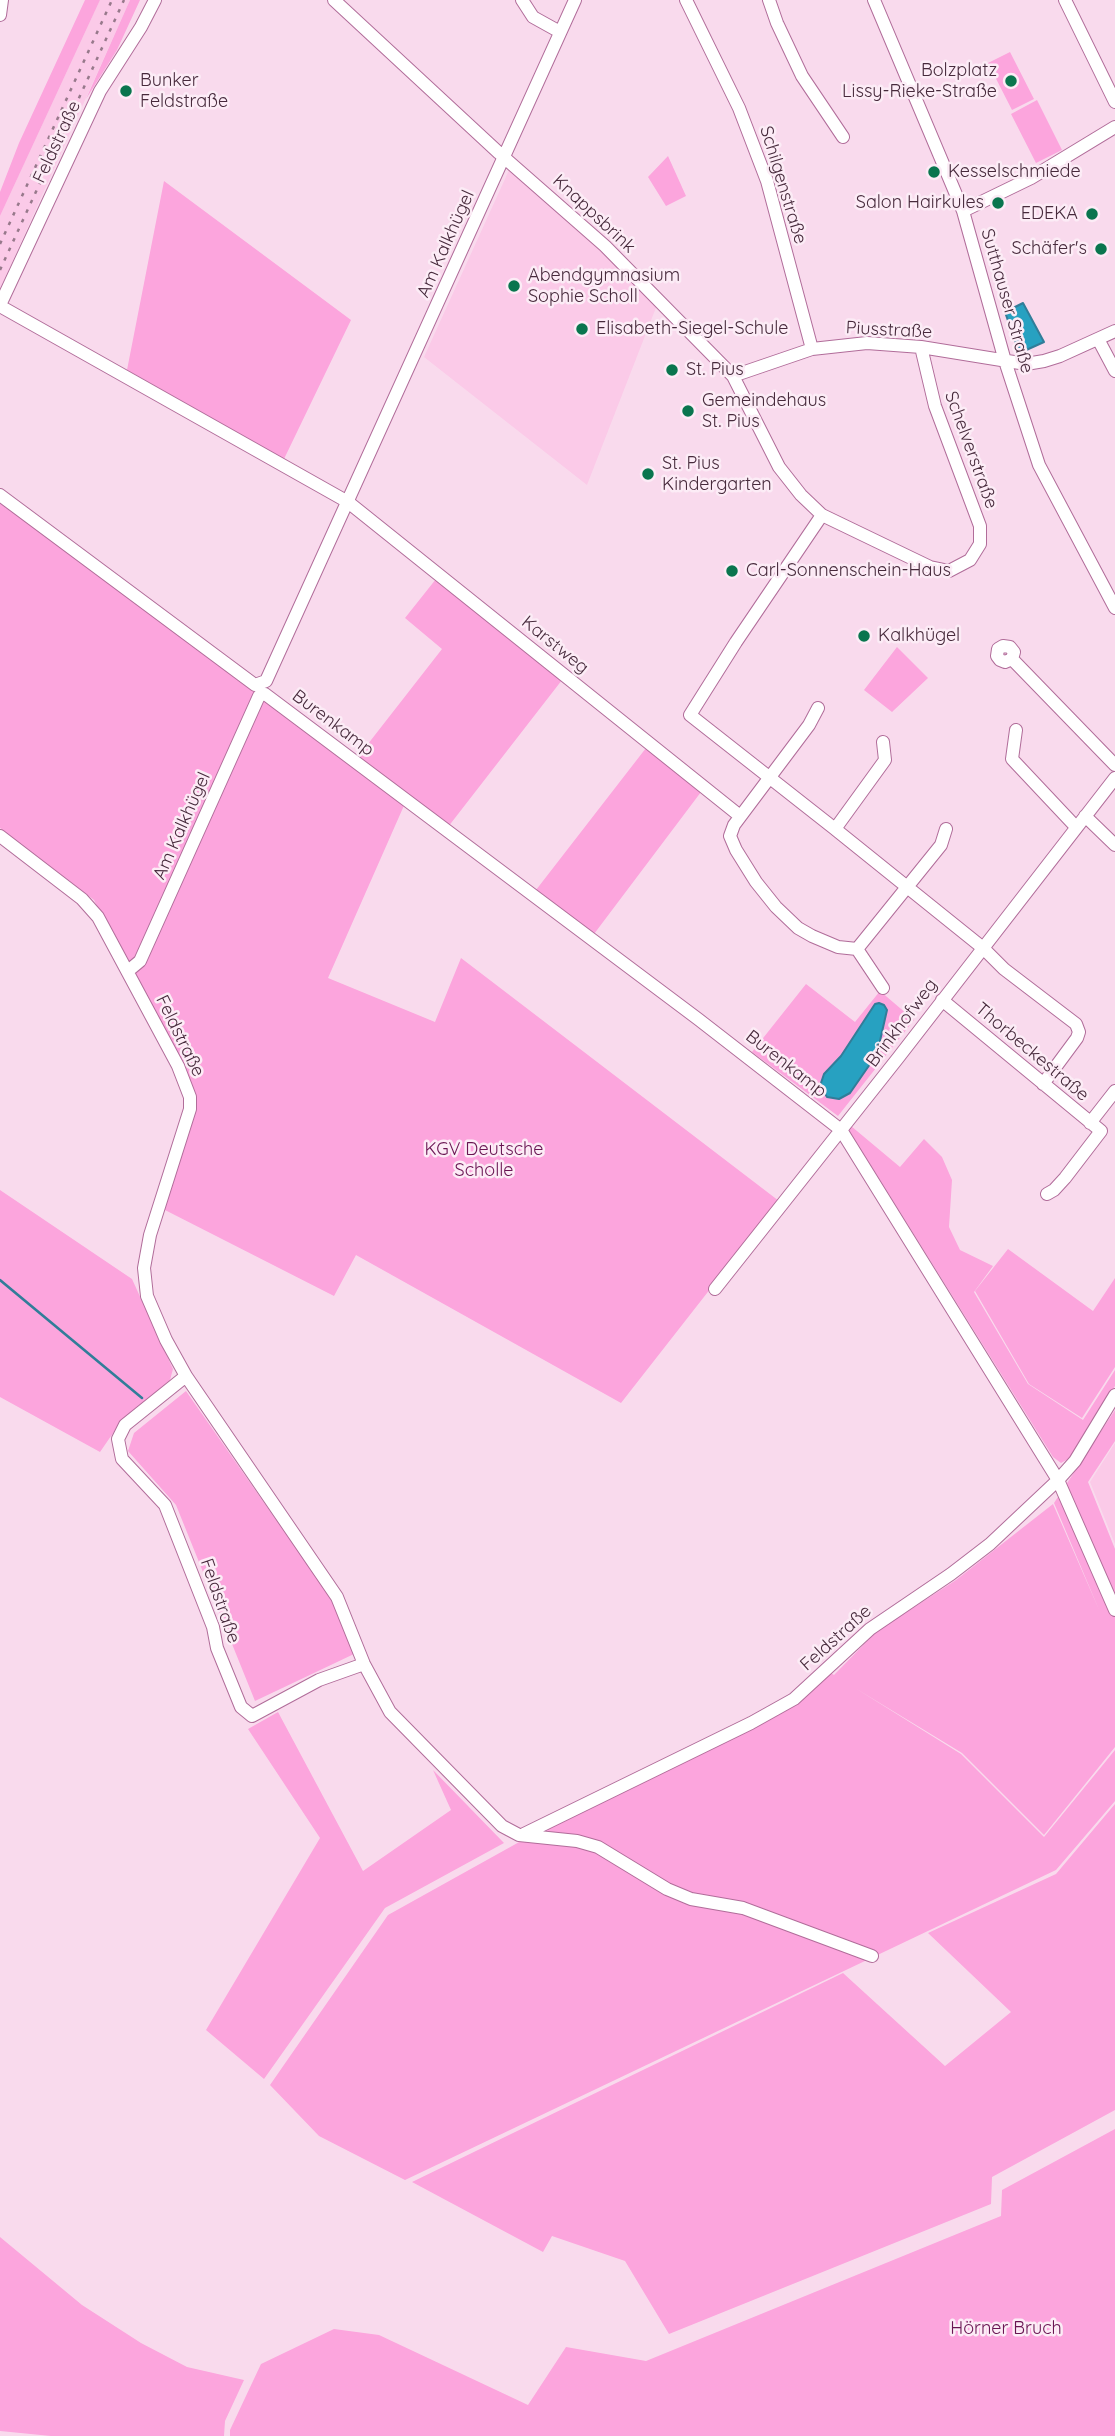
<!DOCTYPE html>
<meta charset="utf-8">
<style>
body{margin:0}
canvas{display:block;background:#f9daed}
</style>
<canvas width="1115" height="2436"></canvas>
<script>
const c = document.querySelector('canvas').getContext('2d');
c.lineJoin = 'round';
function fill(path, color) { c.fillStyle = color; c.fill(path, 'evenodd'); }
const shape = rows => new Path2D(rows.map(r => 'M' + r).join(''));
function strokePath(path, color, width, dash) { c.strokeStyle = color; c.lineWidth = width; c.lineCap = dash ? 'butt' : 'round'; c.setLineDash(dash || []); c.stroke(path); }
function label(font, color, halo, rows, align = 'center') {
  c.font = font + ' Quicksand,sans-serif'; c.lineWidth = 5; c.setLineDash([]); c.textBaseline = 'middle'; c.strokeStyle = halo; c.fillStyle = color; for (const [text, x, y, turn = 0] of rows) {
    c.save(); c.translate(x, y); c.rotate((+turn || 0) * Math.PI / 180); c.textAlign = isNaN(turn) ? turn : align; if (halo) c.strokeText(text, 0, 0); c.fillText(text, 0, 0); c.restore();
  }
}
const built = shape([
 [100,0,130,0,0,289,0,216],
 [510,168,587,235,657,305,587,485,424,357],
 [1115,1443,1115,1544,1090,1482]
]);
const green = shape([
 [85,0,100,0,0,216,0,192,19,143],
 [130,0,140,0,117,50,86,99],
 [1010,52,1034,99,1012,110,988,63],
 [1037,100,1062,150,1036,163,1011,114],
 [668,156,686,196,666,206,648,177],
 [164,181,351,320,284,459,127,370],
 [0,502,357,758,442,649,405,618,436,579,562,680,448,827,536,890,646,748,701,792,591,938,406,801,328,978,435,1022,461,958,779,1201,621,1403,356,1255,334,1296,163,1209,196,1094,121,957,94,900,0,828],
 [897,647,928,678,892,712,864,690],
 [806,984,855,1022,880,991,914,1020,838,1116,752,1052],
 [851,1126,900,1167,924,1139,942,1157,952,1180,949,1227,960,1250,993,1266,974,1292,1028,1384,1083,1420,1115,1370,1115,1386,1070,1458,1061,1463,1053,1457,848,1129],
 [0,1190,132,1279,173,1369,170,1380,120,1423,100,1452,0,1397],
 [1008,1249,1093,1311,1115,1278,1115,1367,1082,1418,1029,1384,975,1291],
 [186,1391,332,1600,354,1654,255,1701,176,1505,128,1451,134,1433],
 [1115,1410,1115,1441,1088,1482,1115,1549,1115,1747,1044,1835,962,1753,855,1688,961,1754,1044,1837,1115,1750,1115,1801,1056,1870,405,2180,319,2136,270,2085,388,1915,539,1831,785,1702,826,1670,834,1675,876,1632,956,1580,1053,1504,1100,1612,1054,1503],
 [278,1712,363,1871,451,1810,433,1770,504,1843,385,1908,264,2079,206,2030,320,1838,248,1729],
 [1115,1804,1115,2110,992,2177,991,2204,669,2334,625,2261,552,2236,543,2252,412,2182,843,1973,945,2066,1011,2012,928,1933,1056,1874],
 [1115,2129,1115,2436,230,2436,230,2430,261,2364,334,2329,379,2335,528,2405,566,2347,646,2361,1001,2216,1002,2190],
 [0,2237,82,2305,141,2343,187,2367,244,2380,225,2421,224,2436,51,2436,0,2431]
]);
const water = shape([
 [1023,303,1044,342,1024,351,1017,347,1005,312,1023,303],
 [879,1003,884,1005,887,1010,877,1054,850,1093,839,1099,827,1097,820,1086,824,1074,841,1056,875,1004,879,1003]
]);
const stream = shape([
 [0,1280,142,1398]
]);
const minor = shape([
 [334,0,499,153,605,246,733,376,779,467,801,495,822,515,930,567,949,571,970,560,980,544,980,526,935,406,921,347],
 [522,0,533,17,560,32],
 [686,0,739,108,767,181,812,349],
 [769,0,777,23,802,76,843,137],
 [874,0,963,211,1005,361,1039,465,1115,608],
 [1065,0,1115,102],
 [0,15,2,0],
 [963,211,1031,178,1115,127],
 [0,305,100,91,141,27,155,0],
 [0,306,348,502,740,816],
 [1098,339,1115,371],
 [733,376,812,349,867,343,921,347,1026,364,1044,361,1060,356,1115,331],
 [0,495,255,685,266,681,575,0],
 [822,515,736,642,690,715,835,829,885,760,883,742],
 [1012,659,1005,662,1000,660,997,656,998,649,1003,646,1010,647,1014,652,1012,659,1115,765],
 [818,708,809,725,734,825,730,836,736,850,756,882,776,907,798,928,812,936,838,947,857,949,883,988],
 [1016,730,1012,759,1076,827],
 [1085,816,1115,845],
 [835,829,983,948,1004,969,1076,1024,1079,1032,1077,1038,1043,1084],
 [0,836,82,899,98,917,178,1066,190,1097,190,1109,150,1235,144,1268,147,1296,166,1340,186,1376,337,1597,364,1664,390,1712,502,1826,519,1835,577,1841,598,1847,667,1889,691,1899,743,1908,872,1956],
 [857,949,941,845,946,829],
 [128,971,140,961,259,696,265,694,698,1019,841,1130,1058,1480,1115,1610],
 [942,1000,1101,1131,1065,1178,1054,1190,1047,1194],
 [1090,1123,1115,1091],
 [715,1289,898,1058,1115,778],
 [186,1376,125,1425,118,1439,122,1459,165,1505,213,1627,217,1648,241,1707,252,1716,319,1680,364,1664],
 [524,1834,751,1723,794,1699,870,1629,951,1574,990,1544,1058,1480,1075,1461,1115,1395]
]);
const rail = shape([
 [0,244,112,0],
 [0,270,124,0]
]);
const markers = [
 [1011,81,7,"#09754e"],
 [126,91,7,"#09754e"],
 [934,172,7,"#09754e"],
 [998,203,7,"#09754e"],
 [1092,214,7,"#09754e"],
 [1101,249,7,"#09754e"],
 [514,286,7,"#09754e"],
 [582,329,7,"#09754e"],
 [672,370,7,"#09754e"],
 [688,411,7,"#09754e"],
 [648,474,7,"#09754e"],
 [732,571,7,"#09754e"],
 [864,636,7,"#09754e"]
];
const poiNames = [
 ["Bolzplatz",997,71,"right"],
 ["Lissy-Rieke-Straße",997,92,"right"],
 ["Bunker",140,81],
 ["Feldstraße",140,102],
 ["Kesselschmiede",948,172],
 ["Salon Hairkules",984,203,"right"],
 ["EDEKA",1078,214,"right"],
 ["Schäfer's",1087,249,"right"],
 ["Abendgymnasium",528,276],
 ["Sophie Scholl",528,297],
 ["Elisabeth-Siegel-Schule",596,329],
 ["St. Pius",686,370],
 ["Gemeindehaus",702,401],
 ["St. Pius",702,422],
 ["St. Pius",662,464],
 ["Kindergarten",662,485],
 ["Carl-Sonnenschein-Haus",746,571],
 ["Kalkhügel",878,636]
];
const streetNames = [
 ["Feldstraße",57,142,-65],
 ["Schilgenstraße",783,185,73],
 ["Knappsbrink",594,214,43],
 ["Am Kalkhügel",446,244,-66],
 ["Sutthauser Straße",1007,301,74],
 ["Piusstraße",889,330,3],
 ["Schelverstraße",971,450,70],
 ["Karstweg",555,645,39],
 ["Burenkamp",333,723,37],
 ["Am Kalkhügel",182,826,-66],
 ["Brinkhofweg",902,1023,-53],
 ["Feldstraße",180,1036,64],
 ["Thorbeckestraße",1032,1052,40],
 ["Burenkamp",786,1064,38],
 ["Feldstraße",220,1601,71],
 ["Feldstraße",836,1638,-42]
];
const parkNames = [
 ["KGV Deutsche",484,1150],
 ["Scholle",484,1171],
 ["Hörner Bruch",1006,2329]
];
fill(built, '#fbcae8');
fill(green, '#fca5dd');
fill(water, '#27a1c1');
strokePath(water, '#317d99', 2);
strokePath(stream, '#317d99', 2.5);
strokePath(minor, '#b16d9a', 14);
strokePath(minor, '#fff', 12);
strokePath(rail, '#97798b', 2.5, [3.5, 7]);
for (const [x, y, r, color] of markers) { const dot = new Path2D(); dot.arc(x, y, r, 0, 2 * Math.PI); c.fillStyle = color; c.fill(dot); strokePath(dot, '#fcecf6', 2.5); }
label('18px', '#472a3c', '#fcecf6', poiNames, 'left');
label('18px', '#472a3c', '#fcecf6', streetNames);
label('18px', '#691452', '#fcecf6', parkNames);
</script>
